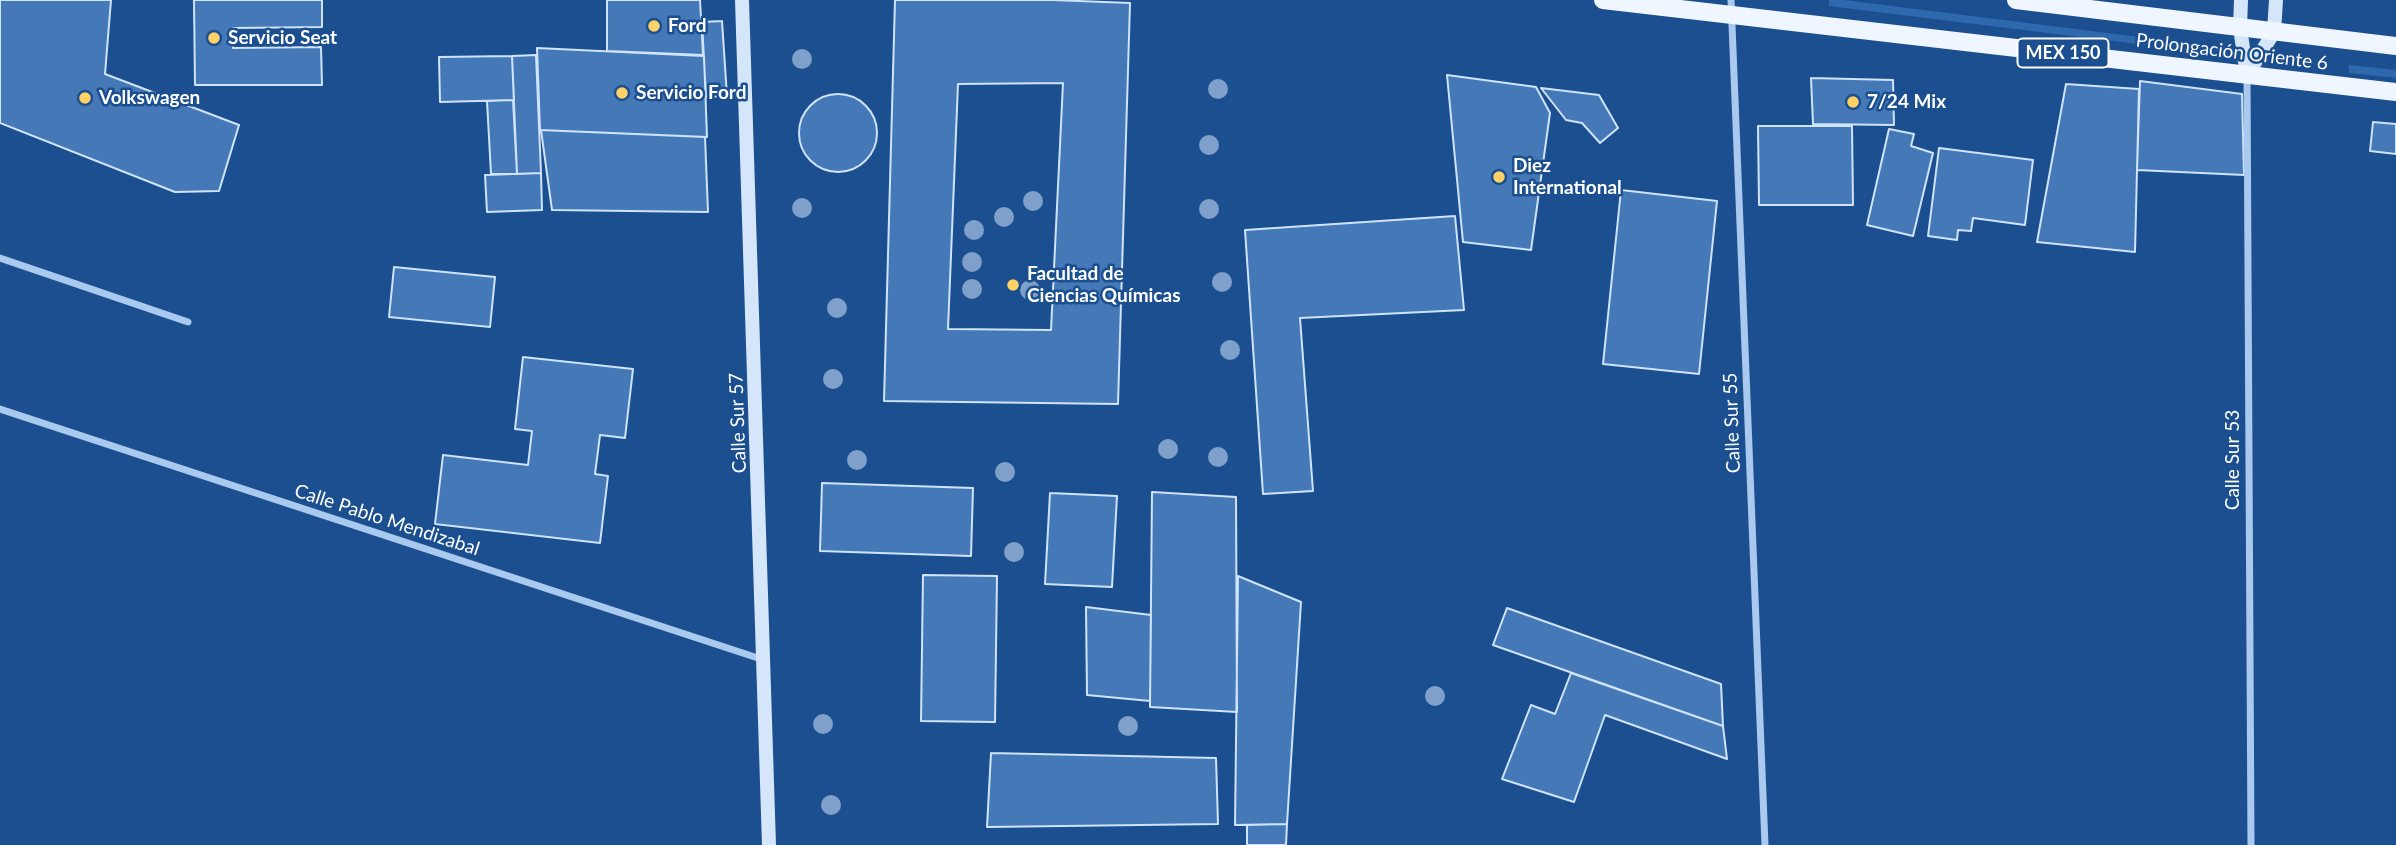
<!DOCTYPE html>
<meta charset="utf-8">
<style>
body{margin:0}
canvas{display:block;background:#1b4f8f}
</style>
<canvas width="2396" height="845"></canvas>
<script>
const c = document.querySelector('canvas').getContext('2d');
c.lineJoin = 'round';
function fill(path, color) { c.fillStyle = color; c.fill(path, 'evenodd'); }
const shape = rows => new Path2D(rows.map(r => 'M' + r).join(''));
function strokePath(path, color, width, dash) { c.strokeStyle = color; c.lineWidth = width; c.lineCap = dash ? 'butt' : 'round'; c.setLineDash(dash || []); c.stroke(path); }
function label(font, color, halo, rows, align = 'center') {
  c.font = font + ' Lato,sans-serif'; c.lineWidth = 5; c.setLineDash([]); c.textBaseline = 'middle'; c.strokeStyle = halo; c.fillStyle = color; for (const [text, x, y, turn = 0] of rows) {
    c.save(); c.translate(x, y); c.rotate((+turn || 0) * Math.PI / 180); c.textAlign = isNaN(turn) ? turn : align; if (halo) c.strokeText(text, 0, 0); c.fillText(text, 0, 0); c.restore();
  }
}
const green = shape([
 [1829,0,1844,0,2187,43,2186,50,1829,6],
 [2349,65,2396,70,2396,78,2349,73]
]);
const building = shape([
 [0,0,111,0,105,74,239,125,219,191,175,192,0,123,0,0],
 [194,0,322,0,322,27,233,28,233,48,321,47,322,85,195,85,194,0],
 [607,0,700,0,703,55,607,51,607,0],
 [895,0,1053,0,1130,3,1118,404,884,401,895,0],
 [1063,83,1051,330,948,329,958,84,1063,83],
 [722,21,727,96,706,97,702,22,722,21],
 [537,48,704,56,707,137,540,130,537,48],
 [536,55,541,173,517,174,512,56,536,55],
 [512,56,514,100,440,102,439,57,512,56],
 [1447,75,1536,87,1550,113,1531,250,1463,242,1447,75],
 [1811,78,1893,80,1894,125,1813,124,1811,78],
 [2140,81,2242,94,2244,175,2137,170,2140,81],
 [2066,84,2139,89,2135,252,2037,242,2066,84],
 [1541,88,1599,95,1618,128,1600,143,1582,123,1566,120,1541,88],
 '799 133a39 39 0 1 1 78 0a39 39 0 1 1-78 0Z',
 [513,100,517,174,491,174,487,101,513,100],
 [2373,122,2396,124,2396,154,2370,151,2373,122],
 [1758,126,1852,126,1853,205,1759,205,1758,126],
 [1889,129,1914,134,1911,146,1933,153,1913,236,1867,225,1889,129],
 [541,130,705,137,708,212,552,210,541,130],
 [1939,148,2033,160,2025,225,1973,218,1971,231,1958,230,1957,240,1928,236,1939,148],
 [541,173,542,210,487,212,485,175,541,173],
 [1621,190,1717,201,1699,374,1603,364,1621,190],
 [1455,216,1464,310,1300,318,1313,491,1263,494,1245,230,1455,216],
 [394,267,495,277,490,327,389,317,394,267],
 [523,357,633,369,625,438,600,435,595,474,608,476,600,543,435,524,443,455,528,465,532,431,515,429,523,357],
 [822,483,973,488,971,556,820,551,822,483],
 [1152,492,1236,497,1237,712,1150,707,1152,492],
 [1050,493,1117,496,1112,587,1045,584,1050,493],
 [923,575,997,576,995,722,921,721,923,575],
 [1238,576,1301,602,1287,824,1235,825,1238,576],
 [1086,607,1151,615,1150,701,1087,695,1086,607],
 [1507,608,1721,684,1723,726,1493,645,1507,608],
 [1571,673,1723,726,1727,759,1605,715,1574,802,1502,779,1531,705,1555,714,1571,673],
 [991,753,1216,758,1218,824,987,827,991,753],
 [1287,824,1286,845,1247,845,1247,825,1287,824]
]);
const street = shape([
 [1731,0,1765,845],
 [2247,76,2251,845],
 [0,258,188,322],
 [0,409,764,660]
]);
const secondary = shape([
 [742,0,769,845],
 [2241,0,2240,28,2247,75],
 [2247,75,2274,32,2276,0]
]);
const primary = shape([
 [1603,0,2396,92],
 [2016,0,2396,46]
]);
const trees = [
 [802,59],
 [1218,89],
 [1209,145],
 [1033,201],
 [802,208],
 [1209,209],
 [1004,217],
 [974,230],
 [972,262],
 [1222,282],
 [972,289],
 [1030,290],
 [837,308],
 [1230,350],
 [833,379],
 [1168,449],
 [1218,457],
 [857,460],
 [1005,472],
 [1014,552],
 [1435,696],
 [823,724],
 [1128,726],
 [831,805]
];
const markers = [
 [654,26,7,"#ffd166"],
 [214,38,7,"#ffd166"],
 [622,93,7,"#ffd166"],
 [85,98,7,"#ffd166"],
 [1853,102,7,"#ffd166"],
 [1499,177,7,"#ffd166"],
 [1013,285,7,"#ffd166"]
];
const shields = [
 [2063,53,91]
];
const shieldNames = [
 ["MEX 150",2063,53]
];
const poiNames = [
 ["Ford",668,26],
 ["Servicio Seat",228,38],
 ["Servicio Ford",636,93],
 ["Volkswagen",99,98],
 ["7/24 Mix",1867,102],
 ["Diez",1513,166],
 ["International",1513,188],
 ["Facultad de",1027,274],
 ["Ciencias Químicas",1027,296]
];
const streetNames = [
 ["Prolongación Oriente 6",2232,52,7],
 ["Calle Sur 57",738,423,-92],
 ["Calle Sur 55",1732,423,-92],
 ["Calle Sur 53",2233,460,-90],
 ["Calle Pablo Mendizabal",387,520,18]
];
fill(green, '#2e69ad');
fill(building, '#4478b7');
strokePath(building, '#cfe3fa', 2);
strokePath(street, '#a9c9ee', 7);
strokePath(secondary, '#d6e6fa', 14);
strokePath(primary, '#f0f6ff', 18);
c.fillStyle = '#7ea0ca';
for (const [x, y] of trees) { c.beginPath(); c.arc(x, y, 10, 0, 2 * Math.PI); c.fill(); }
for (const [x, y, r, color] of markers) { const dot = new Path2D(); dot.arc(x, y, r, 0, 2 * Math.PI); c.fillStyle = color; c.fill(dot); strokePath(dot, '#1b4f8f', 2.5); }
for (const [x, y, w] of shields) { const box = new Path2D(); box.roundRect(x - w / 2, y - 14.5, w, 29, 5); c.fillStyle = '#1b4f8f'; c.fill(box); strokePath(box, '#fff', 2); }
label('bold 18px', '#fff', null, shieldNames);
label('bold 19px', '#fff', '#1b4f8f', poiNames, 'left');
label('19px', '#fff', '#1b4f8f', streetNames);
</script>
